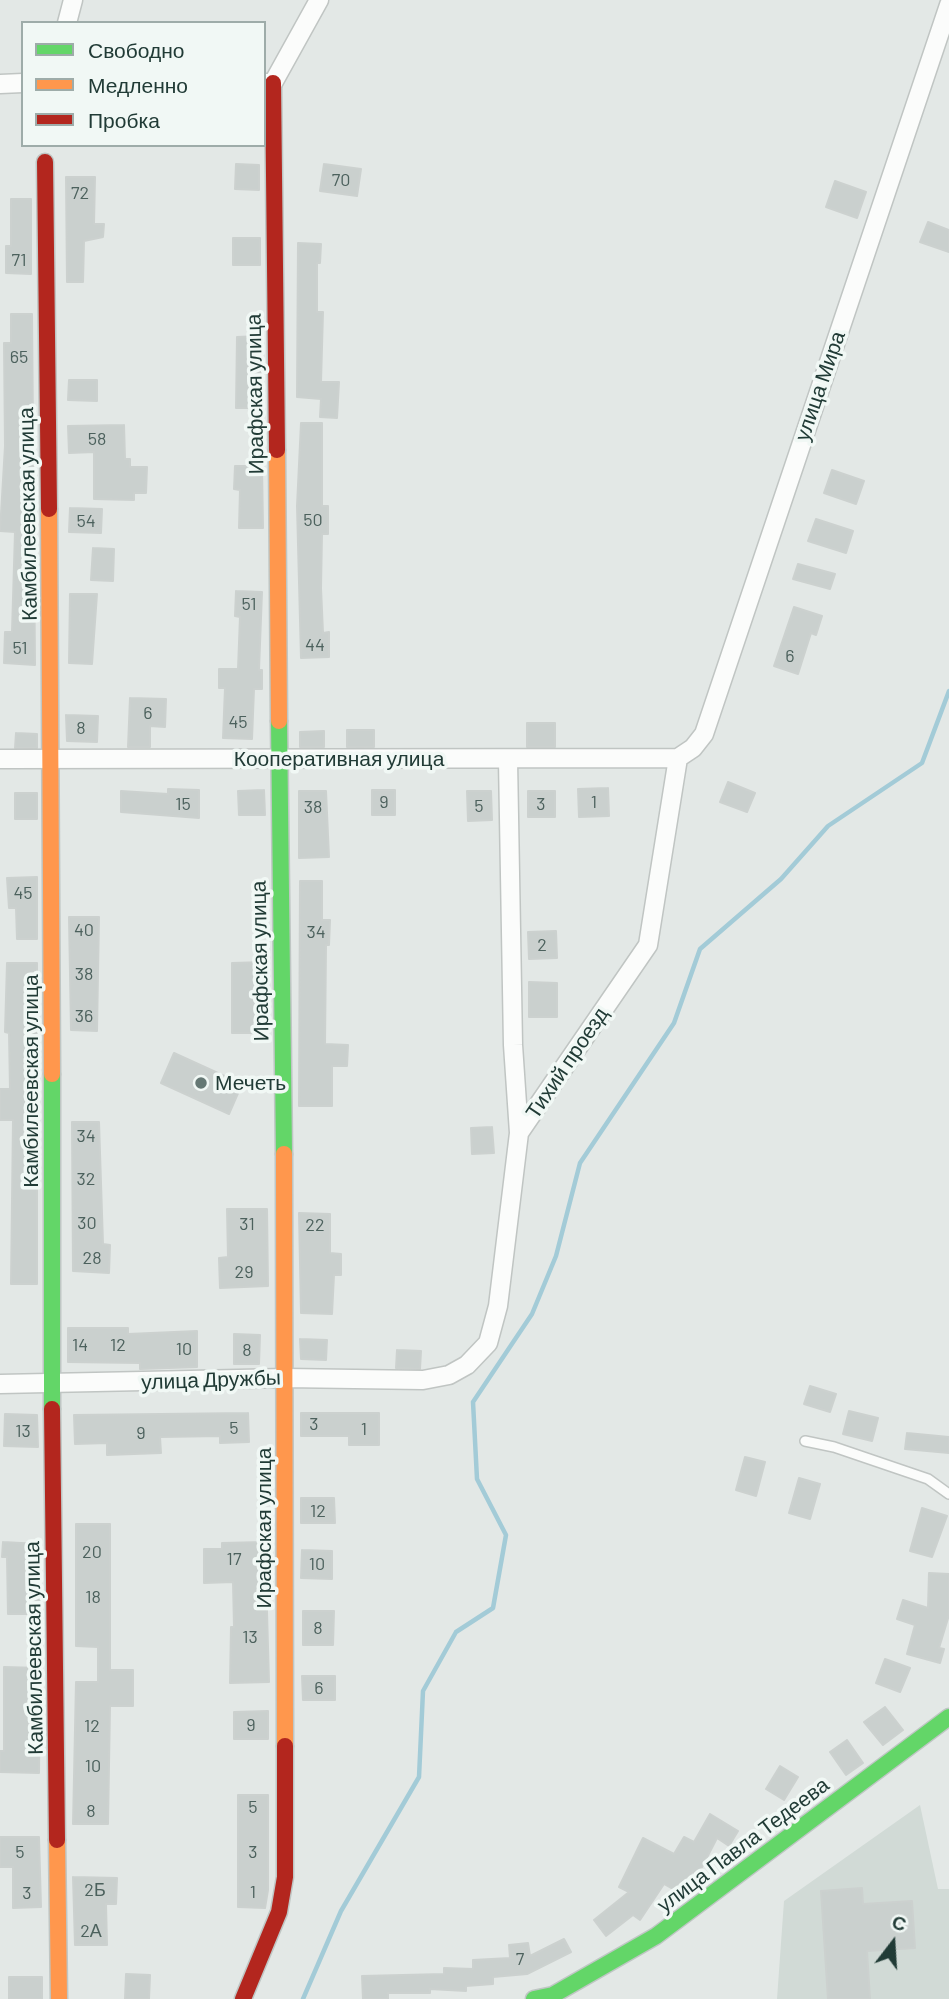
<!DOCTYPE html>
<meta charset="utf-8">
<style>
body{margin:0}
#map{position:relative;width:949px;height:1999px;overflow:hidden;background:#e3e8e6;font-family:Barlow,sans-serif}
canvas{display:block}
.legend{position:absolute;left:21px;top:21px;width:245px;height:126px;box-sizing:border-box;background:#f1f8f5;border:2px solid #9eaca9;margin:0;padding:9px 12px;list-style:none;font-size:21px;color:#213b36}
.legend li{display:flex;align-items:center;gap:14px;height:35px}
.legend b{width:35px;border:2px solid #9eaca9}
.north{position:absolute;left:858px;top:1908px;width:70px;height:70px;-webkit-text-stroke:5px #f1f8f5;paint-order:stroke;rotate:17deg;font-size:19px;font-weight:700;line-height:28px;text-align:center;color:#213b36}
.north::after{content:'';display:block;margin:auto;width:24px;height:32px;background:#213b36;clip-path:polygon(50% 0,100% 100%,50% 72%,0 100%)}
</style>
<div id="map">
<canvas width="949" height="1999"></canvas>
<ul class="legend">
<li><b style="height:9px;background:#63d668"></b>Свободно</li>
<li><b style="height:9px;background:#ff974d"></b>Медленно</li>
<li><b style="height:9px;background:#b3261e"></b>Пробка</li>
</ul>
<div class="north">С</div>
</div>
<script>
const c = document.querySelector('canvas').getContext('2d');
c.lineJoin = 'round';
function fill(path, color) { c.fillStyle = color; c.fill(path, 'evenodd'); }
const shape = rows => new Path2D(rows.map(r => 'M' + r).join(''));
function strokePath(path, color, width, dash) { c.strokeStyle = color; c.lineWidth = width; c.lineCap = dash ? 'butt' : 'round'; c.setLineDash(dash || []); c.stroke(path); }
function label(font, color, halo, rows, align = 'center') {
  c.font = font + ' Barlow,sans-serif'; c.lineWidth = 7; c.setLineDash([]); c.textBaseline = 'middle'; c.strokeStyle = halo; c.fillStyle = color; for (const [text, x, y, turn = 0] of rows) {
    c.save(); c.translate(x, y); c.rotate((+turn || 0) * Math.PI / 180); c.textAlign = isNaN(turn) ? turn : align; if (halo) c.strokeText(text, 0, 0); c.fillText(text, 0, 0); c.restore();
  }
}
const built = shape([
 [920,1805,938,1889,949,1889,949,1999,777,1999,784,1901]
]);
const stream = shape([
 [303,1999,341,1911,419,1777,423,1691,456,1632,493,1608,506,1535,477,1479,473,1402,532,1314,556,1256,580,1163,674,1023,700,949,781,879,828,826,922,763,949,691]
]);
const building = shape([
 [236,164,259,165,259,190,235,189,236,164],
 [324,164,361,169,357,196,320,191,324,164],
 [66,177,95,177,94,224,104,224,103,237,84,241,83,282,67,282,66,177],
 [835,181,866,192,857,218,826,207,835,181],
 [11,199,31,199,31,274,6,273,6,246,11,246,11,199],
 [928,222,949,230,949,252,920,242,928,222],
 [233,238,260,238,260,265,233,265,233,238],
 [298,243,321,244,320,263,317,263,317,312,323,312,321,382,339,382,337,418,320,417,321,399,297,397,298,243],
 [11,314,32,314,35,665,4,663,5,632,12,632,15,532,0,531,5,446,4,343,11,343,11,314],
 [261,336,261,408,236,408,237,337,261,336],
 [69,380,97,380,97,401,68,400,69,380],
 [301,423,322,423,322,506,328,506,328,534,322,534,321,588,323,633,329,632,329,657,301,658,297,506,301,423],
 [124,425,125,459,130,459,130,467,147,467,146,493,134,493,134,500,94,499,94,452,69,453,68,426,124,425],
 [235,466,262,466,263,528,239,528,240,490,234,489,235,466],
 [832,470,864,481,856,504,824,493,832,470],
 [70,508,102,509,101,533,69,532,70,508],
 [816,519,853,531,846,553,808,541,816,519],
 [93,548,114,549,113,581,91,580,93,548],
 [798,564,835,574,830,589,793,579,798,564],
 [236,591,262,592,259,670,262,670,262,689,254,689,252,739,223,738,225,688,219,688,219,669,238,669,240,617,235,616,236,591],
 [70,594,97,594,92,664,69,663,70,594],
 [794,607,822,616,816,635,811,633,798,674,774,666,794,607],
 [130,698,166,699,165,727,150,726,150,747,128,747,130,698],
 [66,715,98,716,97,742,67,741,66,715],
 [527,723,555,723,555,747,527,747,527,723],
 [347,730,374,730,374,747,347,747,347,730],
 [324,731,324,747,300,747,300,732,324,731],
 [16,733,37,734,37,748,15,748,16,733],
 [728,782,755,793,747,812,720,802,728,782],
 [608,788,609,816,579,817,578,789,608,788],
 [168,789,199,790,199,818,121,812,121,791,168,794,168,789],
 [264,790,265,815,239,815,238,791,264,790],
 [372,790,395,790,395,815,372,815,372,790],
 [299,791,326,791,329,857,299,858,299,791],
 [467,791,491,791,492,820,468,821,467,791],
 [528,791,555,791,555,817,528,817,528,791],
 [15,793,37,793,37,819,15,819,15,793],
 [37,877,37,939,17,939,16,908,9,908,7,878,37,877],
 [300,881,322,881,322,920,330,920,329,945,326,945,325,1044,348,1045,347,1066,332,1066,332,1106,299,1106,300,881],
 [69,917,99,917,97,1031,71,1030,69,917],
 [556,931,557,958,529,959,528,932,556,931],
 [266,962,264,1033,232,1033,232,963,266,962],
 [7,963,37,963,37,1284,11,1284,13,1120,0,1120,0,1089,10,1089,9,1033,5,1032,7,963],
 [529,982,557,983,557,1017,529,1017,529,982],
 [174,1053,242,1084,229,1114,161,1083,174,1053],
 [72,1122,99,1122,103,1244,110,1245,109,1273,73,1271,72,1122],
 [492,1127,494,1153,472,1154,471,1128,492,1127],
 [227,1209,267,1209,268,1286,220,1288,219,1258,228,1257,227,1209],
 [299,1213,330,1214,330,1253,341,1254,341,1275,334,1275,332,1314,301,1313,299,1213],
 [68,1328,128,1328,128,1334,197,1331,197,1367,140,1369,140,1363,68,1362,68,1328],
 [234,1334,260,1335,259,1364,234,1364,234,1334],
 [300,1339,327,1340,326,1360,301,1359,300,1339],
 [397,1350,421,1351,420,1369,396,1368,397,1350],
 [810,1386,836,1394,830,1412,804,1404,810,1386],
 [849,1411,878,1418,872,1441,843,1434,849,1411],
 [248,1413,249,1442,220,1443,220,1436,160,1437,161,1453,107,1455,107,1443,75,1444,74,1415,248,1413],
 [301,1413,379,1413,379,1445,349,1445,349,1436,301,1436,301,1413],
 [5,1414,37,1415,38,1447,4,1446,5,1414],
 [907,1433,949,1437,949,1453,905,1449,907,1433],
 [745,1457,765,1462,756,1496,736,1490,745,1457],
 [799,1478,820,1484,810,1519,789,1513,799,1478],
 [301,1498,334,1498,335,1523,301,1523,301,1498],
 [922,1508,947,1516,932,1557,910,1551,922,1508],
 [76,1524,110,1524,110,1670,133,1670,133,1706,110,1706,108,1824,73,1824,76,1682,98,1682,98,1647,76,1646,76,1524],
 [3,1542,39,1544,40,1614,8,1614,7,1557,2,1557,3,1542],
 [265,1542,269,1682,230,1683,231,1627,234,1627,233,1582,204,1583,204,1549,222,1549,222,1543,265,1542],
 [302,1550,332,1551,332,1579,301,1578,302,1550],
 [929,1573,949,1574,949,1615,939,1648,944,1649,940,1663,907,1654,915,1625,897,1619,903,1600,928,1608,929,1573],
 [303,1611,334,1611,333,1645,303,1645,303,1611],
 [885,1659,910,1668,900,1692,876,1683,885,1659],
 [4,1667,40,1668,39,1773,0,1772,0,1751,4,1751,4,1667],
 [302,1676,335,1676,335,1700,303,1700,302,1676],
 [885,1707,903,1730,883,1745,864,1722,885,1707],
 [268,1711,268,1739,234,1739,234,1712,268,1711],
 [847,1740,863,1763,846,1775,830,1752,847,1740],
 [780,1766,798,1777,784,1800,766,1789,780,1766],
 [238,1795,268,1795,268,1890,265,1908,238,1907,238,1795],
 [710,1814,738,1831,729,1846,717,1838,698,1875,692,1872,680,1893,664,1884,640,1920,633,1915,606,1936,594,1920,629,1892,619,1887,643,1838,674,1854,684,1837,694,1842,710,1814],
 [0,1837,39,1837,41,1907,13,1908,13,1867,0,1867,0,1837],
 [73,1877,117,1878,116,1904,106,1904,107,1945,75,1945,73,1877],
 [862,1888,863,1904,912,1901,915,1948,867,1951,870,1999,828,1999,821,1891,862,1888],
 [564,1939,571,1952,527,1974,493,1977,493,1984,466,1986,466,1991,430,1989,430,1993,388,1993,388,1999,363,1999,362,1976,444,1974,444,1968,473,1969,473,1960,510,1958,509,1945,528,1943,530,1956,564,1939],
 [126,1974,150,1975,149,1999,125,1999,126,1974],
 [9,1977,42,1977,42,1999,9,1999,9,1977]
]);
const lane = shape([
 [805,1441,834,1447,928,1479,949,1494]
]);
const street = shape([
 [67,23,73,0],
 [264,83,273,83,319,0],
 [0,84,23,83],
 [678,758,693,748,704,734,949,5],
 [0,759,678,758],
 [508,760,513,1045,519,1133],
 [0,1384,286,1378,423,1380,449,1375,467,1365,488,1343,498,1306,519,1133,648,945,678,758]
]);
const fast = shape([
 [279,721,284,1154],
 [52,1074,52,1409],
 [534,1999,553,1995,656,1936,949,1717]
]);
const slow = shape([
 [277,450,279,721],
 [49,509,52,1074],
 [284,1154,285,1746],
 [57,1840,59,1999]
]);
const jam = shape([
 [273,83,277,450],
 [45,162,49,509],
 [52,1409,57,1840],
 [243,1999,279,1912,285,1877,285,1746]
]);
const markers = [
 [201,1083,7,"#657874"]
];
const numberNames = [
 ["70",341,180],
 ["72",80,193],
 ["71",19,260],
 ["65",19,357],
 ["58",97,439],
 ["50",313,520],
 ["54",86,521],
 ["51",249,604],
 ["44",315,645],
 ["51",20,648],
 ["6",790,656],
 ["6",148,713],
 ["45",238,722],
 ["8",81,728],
 ["9",384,802],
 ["1",594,802],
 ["15",183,804],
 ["3",541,804],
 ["5",479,806],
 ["38",313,807],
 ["45",23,893],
 ["40",84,930],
 ["34",316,932],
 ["2",542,945],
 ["38",84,974],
 ["36",84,1016],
 ["34",86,1136],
 ["32",86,1179],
 ["30",87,1223],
 ["31",247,1224],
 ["22",315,1225],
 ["28",92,1258],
 ["29",244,1272],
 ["14",80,1345],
 ["12",118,1345],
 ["10",184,1349],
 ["8",247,1350],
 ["3",314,1424],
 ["5",234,1428],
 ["1",364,1429],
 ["13",23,1431],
 ["9",141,1433],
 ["12",318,1511],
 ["20",92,1552],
 ["17",234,1559],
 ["10",317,1564],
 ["18",93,1597],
 ["8",318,1628],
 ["13",250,1637],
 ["6",319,1688],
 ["9",251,1725],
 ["12",92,1726],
 ["10",93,1766],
 ["5",253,1807],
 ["8",91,1811],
 ["5",20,1852],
 ["3",253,1852],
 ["2Б",95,1890],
 ["1",253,1892],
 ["3",27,1893],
 ["2А",91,1931],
 ["7",520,1959]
];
const streetNames = [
 ["улица Мира",820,386,-71],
 ["Ирафская улица",255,394,-91],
 ["Камбилеевская улица",28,514,-91],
 ["Кооперативная улица",339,759],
 ["Ирафская улица",260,961,-91],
 ["Тихий проезд",567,1063,-56],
 ["Камбилеевская улица",31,1081,-90],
 ["улица Дружбы",211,1380,-2],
 ["Ирафская улица",264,1528,-90],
 ["Камбилеевская улица",34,1648,-91],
 ["улица Павла Тедеева",743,1845,-37]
];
const poiNames = [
 ["Мечеть",215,1083]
];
fill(built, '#d1dad6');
strokePath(stream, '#a3cbd7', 4.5);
fill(building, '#cad0ce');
strokePath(building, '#ccd1cf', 2);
strokePath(lane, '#c0c5c3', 12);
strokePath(street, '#c0c5c3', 21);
strokePath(fast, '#bfc6c4', 19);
strokePath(slow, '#bfc6c4', 19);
strokePath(jam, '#bfc6c4', 19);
strokePath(lane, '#fbfcfb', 9);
strokePath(street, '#fbfcfb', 18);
strokePath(fast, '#63d668', 16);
strokePath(slow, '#ff974d', 16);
strokePath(jam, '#b3261e', 16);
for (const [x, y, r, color] of markers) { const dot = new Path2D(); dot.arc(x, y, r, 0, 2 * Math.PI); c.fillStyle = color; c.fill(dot); strokePath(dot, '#f1f8f5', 2.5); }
label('18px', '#4c615d', null, numberNames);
label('21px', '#213b36', '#f1f8f5', streetNames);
label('21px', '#213b36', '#f1f8f5', poiNames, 'left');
</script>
